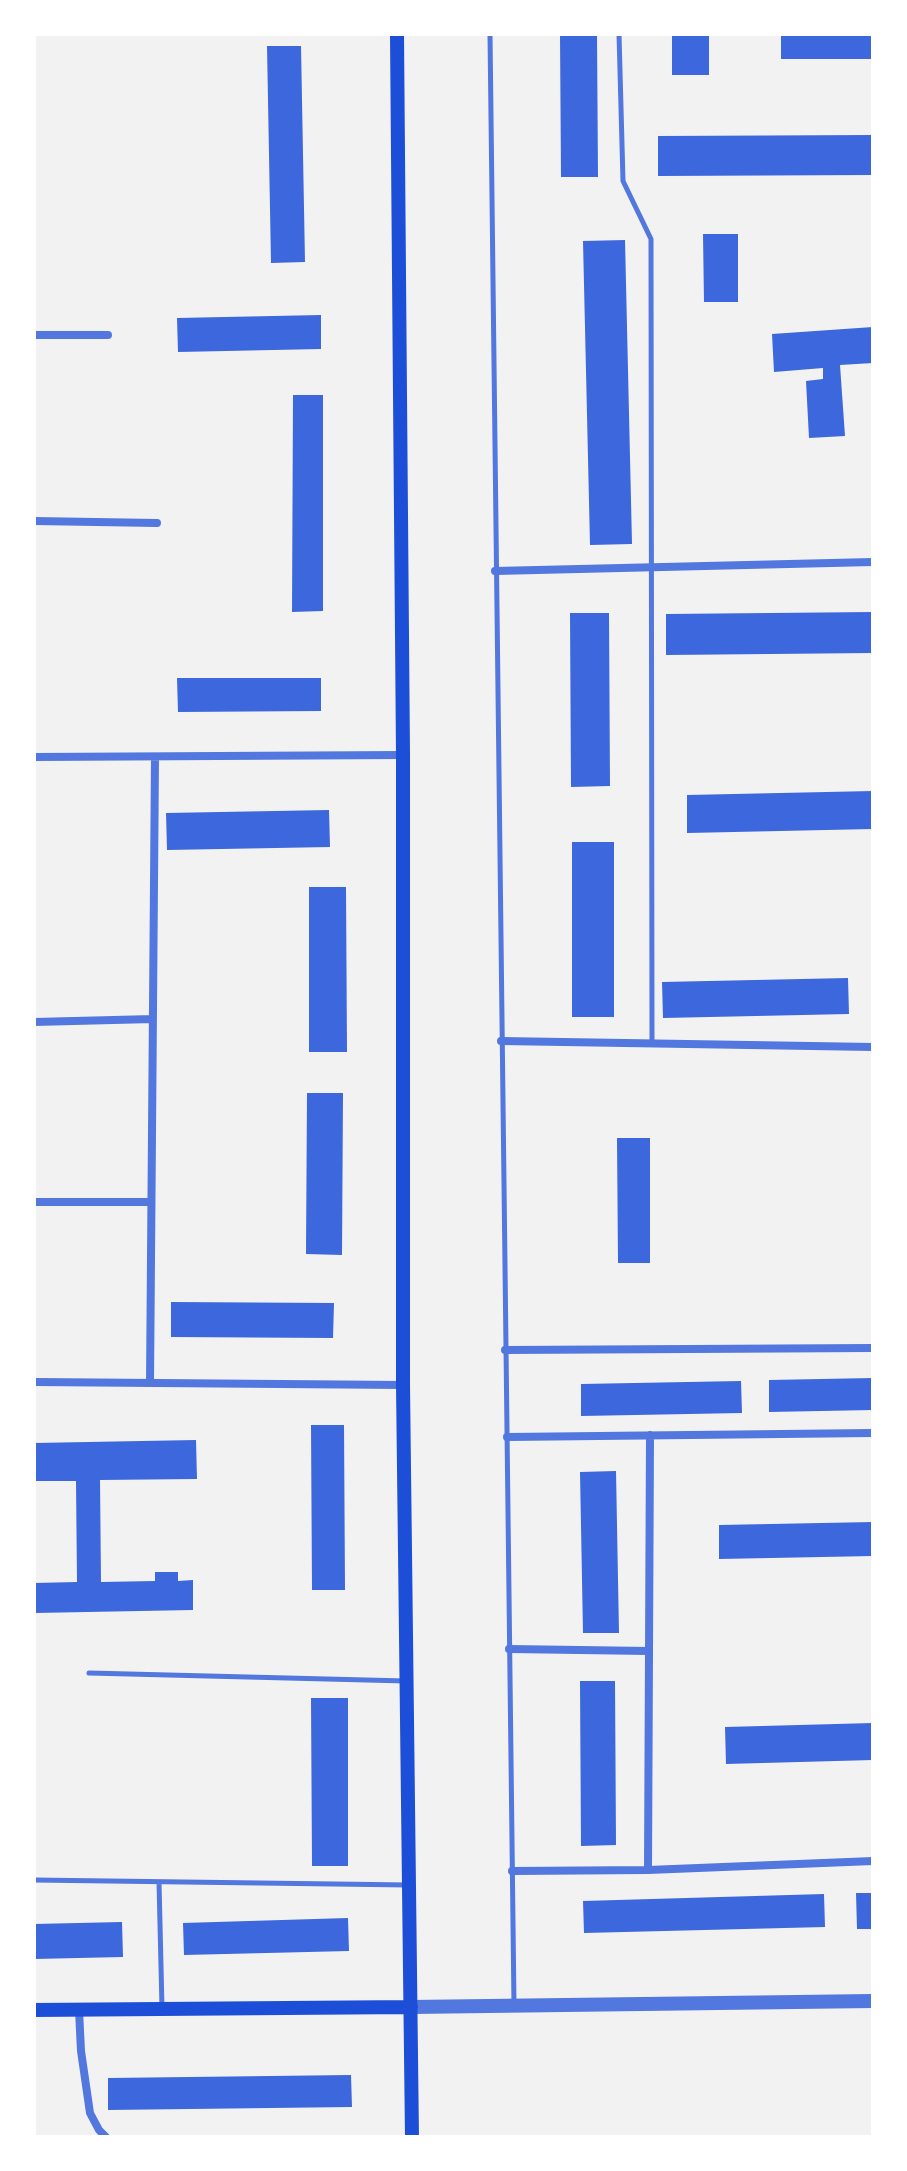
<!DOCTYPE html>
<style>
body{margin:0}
#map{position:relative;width:907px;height:2171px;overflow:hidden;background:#f2f2f2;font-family:"Open Sans",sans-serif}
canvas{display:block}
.frame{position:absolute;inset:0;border:36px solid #fff;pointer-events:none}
</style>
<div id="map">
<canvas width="907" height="2171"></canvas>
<div class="frame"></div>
</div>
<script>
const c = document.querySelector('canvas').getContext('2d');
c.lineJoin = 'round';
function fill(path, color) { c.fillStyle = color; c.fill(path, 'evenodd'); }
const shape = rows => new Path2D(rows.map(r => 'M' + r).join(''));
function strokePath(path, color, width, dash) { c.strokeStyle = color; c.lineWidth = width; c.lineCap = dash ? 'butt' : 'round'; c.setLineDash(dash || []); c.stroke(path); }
const building = shape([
 [560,34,597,34,598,177,561,177],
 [672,34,709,34,709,75,672,75],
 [781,34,873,34,873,59,781,59],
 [267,46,301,46,305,262,271,263],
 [873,135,873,175,658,176,658,136],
 [703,234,738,234,738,302,704,302],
 [625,240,632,544,590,545,583,241],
 [321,315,321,349,178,352,177,318],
 [873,327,873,363,840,365,845,436,809,438,806,381,823,379,823,368,774,372,772,334],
 [293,395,323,395,323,611,292,612],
 [873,612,873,653,666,655,666,614],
 [570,613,609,613,610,786,571,787],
 [177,678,321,678,321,711,178,712],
 [873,791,873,829,687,833,687,795],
 [329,810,330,847,167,850,166,813],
 [572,842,614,842,614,1017,572,1017],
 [309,887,346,887,347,1052,309,1052],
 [848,978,849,1014,663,1018,662,982],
 [307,1093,343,1093,342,1255,306,1254],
 [617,1138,650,1138,650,1263,618,1263],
 [171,1302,334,1303,333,1338,171,1337],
 [873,1378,873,1410,769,1412,769,1380],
 [741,1381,742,1413,581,1416,581,1384],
 [311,1425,344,1425,345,1590,312,1590],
 [196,1440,197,1479,100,1480,101,1582,155,1581,155,1572,178,1572,178,1581,193,1580,193,1610,34,1613,34,1583,77,1582,76,1481,34,1481,34,1443],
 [616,1471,619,1633,583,1633,580,1472],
 [873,1522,873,1556,719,1559,719,1525],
 [580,1681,615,1681,616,1845,581,1846],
 [311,1698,348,1698,348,1866,312,1866],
 [873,1723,873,1760,726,1764,725,1727],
 [856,1893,873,1893,873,1929,857,1929],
 [824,1894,825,1927,584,1933,583,1901],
 [348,1918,349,1951,184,1955,183,1923],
 [122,1922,123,1957,34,1959,34,1924],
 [351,2075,352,2107,108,2110,108,2078]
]);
const service = shape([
 [490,34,514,2005],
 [619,34,623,181,651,239,652,1043],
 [89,1673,406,1681],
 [34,1880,409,1885],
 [159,1882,162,2008]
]);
const minor = shape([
 [34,335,108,335],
 [34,521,157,523],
 [495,571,873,562],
 [34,757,403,755],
 [34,1022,153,1019],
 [501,1041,873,1047],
 [34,1202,151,1202],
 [505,1350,873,1348],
 [34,1382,403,1385],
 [150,1383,155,757],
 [507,1437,873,1433],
 [509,1649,649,1651],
 [648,1870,650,1435],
 [512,1871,648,1870,873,1861],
 [79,2010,81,2051,90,2113,99,2130,106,2137]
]);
const tertiary = shape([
 [411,2007,873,2001]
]);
const secondary = shape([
 [397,34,403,755,403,1385,412,2137],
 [34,2010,411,2007]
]);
fill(building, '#3d67dc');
strokePath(service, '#5277de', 5);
strokePath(minor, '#5277de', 8);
strokePath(tertiary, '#5277de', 14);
strokePath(secondary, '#1d4ed8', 14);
</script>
